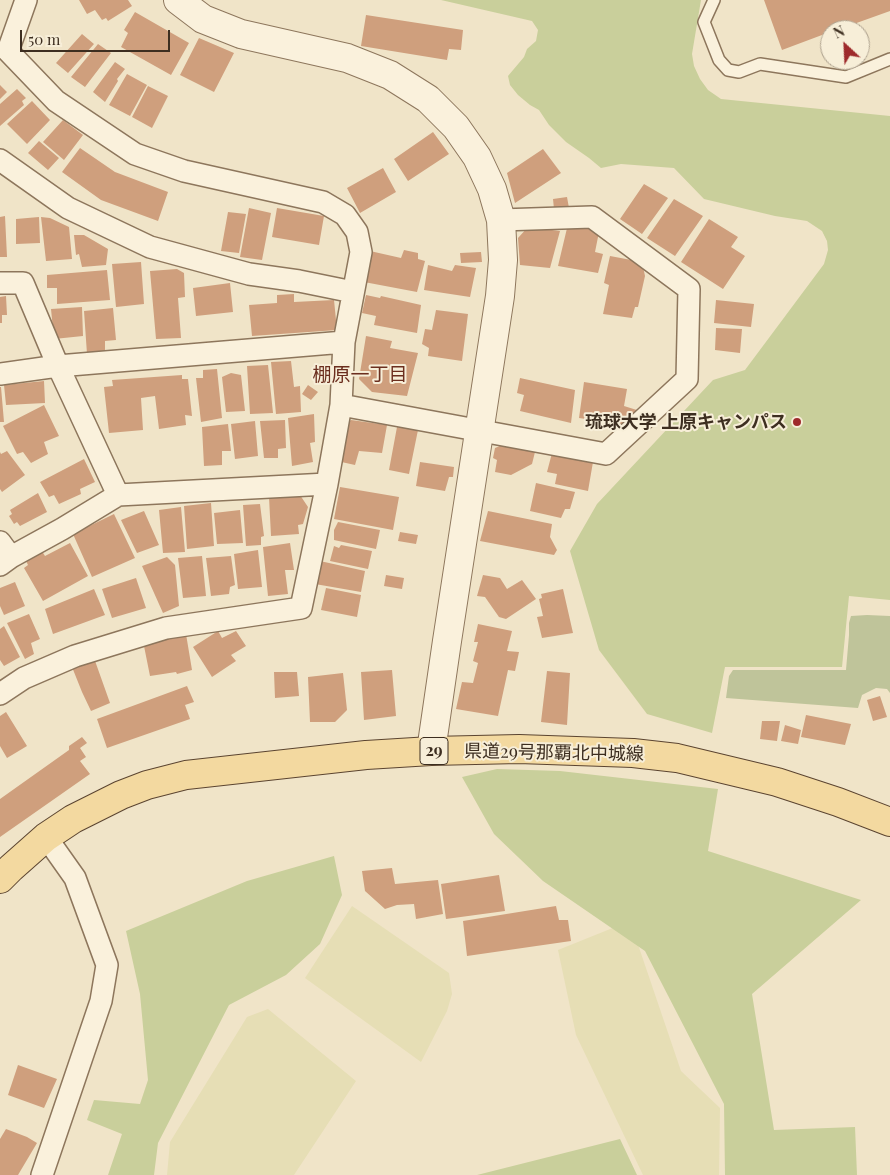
<!DOCTYPE html>
<meta charset="utf-8">
<style>
body{margin:0}
#map{position:relative;width:890px;height:1175px;overflow:hidden;background:#f0e4c8;font-family:"Playfair Display",serif}
canvas{display:block}
.north{position:absolute;left:820px;top:20px;width:50px;height:50px;box-sizing:border-box;background:#f7eed8;border:1px solid #ada18e;border-radius:50%;rotate:335deg;font-size:14px;font-weight:700;line-height:20px;text-align:center;color:#3d2e20}
.north::after{content:'';display:block;margin:auto;width:18px;height:22px;background:#9e2a2b;clip-path:polygon(50% 0,100% 100%,50% 72%,0 100%)}
.scale{position:absolute;left:20px;top:30px;width:150px;height:22px;box-sizing:border-box;border:2px solid #3d2e20;border-top:0;padding-left:6px;font-size:15px;line-height:18px;white-space:nowrap;color:#3d2e20;-webkit-text-stroke:4px #f7eed8;paint-order:stroke}
</style>
<div id="map">
<canvas width="890" height="1175"></canvas>
<div class="north">N</div>
<div class="scale">50 m</div>
</div>
<script>
const c = document.querySelector('canvas').getContext('2d');
c.lineJoin = 'round';
function fill(path, color) { c.fillStyle = color; c.fill(path, 'evenodd'); }
const shape = rows => new Path2D(rows.map(r => 'M' + r).join(''));
function strokePath(path, color, width, dash) { c.strokeStyle = color; c.lineWidth = width; c.lineCap = dash ? 'butt' : 'round'; c.setLineDash(dash || []); c.stroke(path); }
function label(font, color, halo, rows, align = 'center') {
  c.font = font + ' "Playfair Display","Noto Sans JP",serif'; c.lineWidth = 4; c.setLineDash([]); c.textBaseline = 'middle'; c.strokeStyle = halo; c.fillStyle = color; for (const [text, x, y, turn = 0] of rows) {
    c.save(); c.translate(x, y); c.rotate((+turn || 0) * Math.PI / 180); c.textAlign = isNaN(turn) ? turn : align; if (halo) c.strokeText(text, 0, 0); c.fillText(text, 0, 0); c.restore();
  }
}
const farmland = shape([
 [352,906,449,973,452,994,447,1011,421,1062,305,978],
 [630,921,681,1071,720,1108,719,1175,643,1175,576,1035,558,950],
 [268,1009,356,1081,294,1175,167,1175,170,1142,247,1017]
]);
const green = shape([
 [441,0,701,0,692,54,694,66,700,79,708,90,721,99,890,116,890,600,849,596,842,667,725,667,712,733,647,714,599,650,570,551,597,504,713,380,745,370,824,264,828,250,827,241,822,231,807,221,775,216,704,199,674,168,621,164,601,168,589,158,566,142,549,125,539,110,530,105,518,95,510,85,508,76,524,57,527,49,536,41,538,30,532,21],
 [497,769,560,771,718,789,708,851,861,900,752,994,774,1130,855,1127,857,1175,725,1175,724,1104,645,951,543,881,494,834,462,777],
 [334,856,342,895,320,944,286,975,229,1005,158,1143,154,1175,108,1175,122,1134,87,1120,94,1100,140,1104,148,1080,140,994,126,931,247,881],
 [620,1139,637,1175,477,1175]
]);
const cemetery = shape([
 [867,615,890,616,890,693,887,689,876,688,862,695,858,708,726,698,729,676,733,670,846,670,849,635,849,623,851,616]
]);
const building = shape([
 [79,0,128,0,132,6,108,21,106,18,102,20,95,10,87,14],
 [764,0,890,0,890,11,837,30,830,30,830,32,782,50],
 [135,12,189,43,171,75,121,47,128,33,124,30],
 [366,15,463,30,461,50,449,49,447,60,361,46],
 [82,34,94,44,68,73,56,63],
 [199,38,234,53,214,92,180,75],
 [98,44,111,53,85,87,71,77],
 [115,62,125,69,117,79,118,81,105,102,93,92],
 [127,74,147,85,130,116,109,105],
 [0,85,7,92,0,99],
 [148,86,168,96,152,128,132,117],
 [17,89,26,98,22,101,24,105,0,126,0,104],
 [32,101,50,120,27,144,7,124],
 [63,120,83,135,64,160,43,142],
 [433,132,449,154,408,181,394,159],
 [39,141,59,158,48,170,28,153],
 [80,148,115,172,168,192,158,221,101,200,62,172],
 [543,149,561,173,515,203,507,173],
 [383,168,396,192,360,213,347,188],
 [644,184,668,198,642,234,620,219],
 [567,197,569,208,554,209,553,199],
 [674,199,703,216,675,256,647,238],
 [249,208,271,213,262,260,240,257],
 [277,208,324,216,319,245,272,237],
 [228,212,246,214,239,253,221,251],
 [5,216,7,257,0,257,0,217],
 [39,217,40,243,16,244,16,219],
 [41,217,50,218,69,227,72,259,46,261],
 [709,219,738,237,731,247,745,256,723,289,681,262],
 [568,224,589,225,599,232,595,252,603,254,598,273,558,266],
 [528,227,560,231,550,268,520,265,518,238],
 [74,235,84,235,108,249,106,265,82,267,79,254,76,255],
 [404,250,418,253,418,259,425,261,417,292,364,282,370,251,401,258],
 [481,252,482,262,461,263,460,253],
 [610,256,642,262,645,276,638,307,635,307,632,318,603,314,609,285,604,283],
 [141,262,144,304,116,307,112,264],
 [428,265,452,271,455,265,476,268,470,297,424,290],
 [177,269,184,273,185,297,178,298,181,338,156,339,150,271],
 [107,270,110,300,57,304,57,288,47,288,47,275],
 [230,283,233,312,196,316,193,288],
 [294,294,294,302,334,300,337,330,252,336,249,305,277,303,277,295],
 [366,295,380,298,381,296,421,305,417,333,374,325,376,316,362,313],
 [6,296,7,315,2,315,2,323,0,323,0,297],
 [716,300,754,304,751,327,714,323],
 [82,307,83,336,54,339,51,309],
 [113,308,116,340,105,341,105,353,87,354,84,311],
 [436,310,468,314,462,361,428,356,429,348,422,344,425,329,432,330],
 [716,328,742,329,740,353,715,350],
 [366,336,392,341,390,348,418,353,407,396,372,392,359,379],
 [291,361,294,387,300,386,301,412,276,414,271,362],
 [268,365,273,413,250,414,247,366],
 [217,369,222,418,201,422,196,378,203,378,203,370],
 [231,373,241,375,245,411,226,412,222,377],
 [182,375,182,379,188,379,192,416,185,415,186,425,159,429,155,396,141,398,143,430,109,433,104,387,113,386,112,380],
 [520,378,575,390,571,423,520,411,524,395,517,393],
 [44,381,45,403,6,405,4,385],
 [584,382,627,389,624,406,640,411,635,426,579,418],
 [308,385,318,392,311,400,302,394],
 [0,387,1,387,4,422,0,422],
 [44,405,59,436,44,442,48,454,31,463,23,452,17,454,3,426],
 [314,414,315,442,310,443,313,462,292,466,288,418],
 [285,420,286,448,278,449,278,458,264,458,260,421],
 [351,420,387,425,382,453,359,451,355,465,337,461,341,427],
 [255,421,258,456,235,459,231,424],
 [228,424,231,451,222,451,222,465,204,466,202,427],
 [397,427,418,430,409,474,389,470],
 [507,443,514,444,519,449,525,446,536,448,532,464,511,475,495,472,497,460,493,458,495,448],
 [7,451,25,475,2,492,0,489,0,452,1,454],
 [552,453,593,462,588,491,555,484,557,474,547,472],
 [84,459,95,482,80,489,81,494,59,504,54,495,49,497,40,482],
 [420,462,454,467,453,477,449,477,445,491,416,486],
 [536,483,575,492,570,509,565,509,561,518,530,511],
 [340,487,399,497,393,530,334,519],
 [38,493,47,512,20,526,17,522,14,524,9,516,12,514,10,510],
 [300,495,308,507,303,524,298,525,299,534,271,536,269,497],
 [211,503,214,546,187,549,184,506],
 [260,504,264,536,261,537,261,545,246,546,243,505],
 [181,507,185,552,163,553,159,510],
 [240,510,243,543,217,544,214,513],
 [144,511,159,545,137,553,121,520],
 [488,511,552,524,550,537,557,550,554,555,480,541],
 [114,514,135,558,92,577,73,534],
 [338,522,380,530,376,549,334,540,334,530],
 [400,532,418,535,416,544,398,541],
 [70,543,88,576,43,601,24,568,28,565,24,557,40,548,45,556],
 [290,543,294,570,285,570,288,594,268,596,263,547],
 [341,545,372,551,368,569,330,561,334,546,339,548],
 [258,550,262,587,238,589,234,554],
 [202,556,206,596,183,598,178,558],
 [231,556,235,585,230,587,229,594,211,596,206,558],
 [167,557,175,565,179,606,163,613,142,566],
 [320,561,365,571,361,592,315,584],
 [386,575,404,578,402,589,384,586],
 [483,575,500,578,507,589,522,580,536,599,506,619,499,617,485,597,477,596],
 [136,578,146,608,112,618,102,589],
 [15,582,25,606,4,615,0,606,0,588],
 [326,588,361,595,357,617,321,610],
 [94,589,105,615,53,634,45,609],
 [563,589,573,633,542,638,537,617,543,616,539,599,542,598,541,594],
 [29,614,40,639,31,643,34,654,25,659,7,623],
 [478,624,512,631,507,651,519,652,515,671,508,670,498,716,456,709,462,682,473,683,478,663,473,661,478,642,474,642],
 [4,626,20,657,4,666,0,660,0,629],
 [218,631,222,638,236,631,246,646,231,655,236,661,212,677,193,647],
 [186,634,192,670,177,674,176,672,150,676,143,641],
 [94,658,110,703,91,711,82,692,72,667],
 [392,670,396,716,364,720,361,672],
 [547,671,570,673,567,725,541,722],
 [274,672,297,672,299,696,275,698],
 [343,673,347,710,335,722,310,722,308,677],
 [187,686,194,702,185,705,190,719,107,748,97,719],
 [880,696,887,717,873,721,867,700],
 [6,712,27,746,7,758,0,746,0,716],
 [806,715,851,724,845,745,801,737],
 [762,721,780,721,777,741,760,739],
 [785,725,801,730,798,744,781,741],
 [82,737,87,743,80,748,86,757,80,761,90,774,0,837,0,799,69,750,69,746],
 [392,868,395,884,438,880,443,914,416,919,414,904,397,905,385,909,365,891,362,871],
 [499,875,505,911,446,919,441,884],
 [556,906,559,920,568,920,571,941,467,956,463,921],
 [18,1065,57,1079,44,1108,8,1095],
 [6,1129,27,1137,37,1143,18,1175,0,1175,0,1139]
]);
const service = shape([
 [714,0,704,22,719,60,728,70,739,72,760,64,846,77,890,59]
]);
const minor = shape([
 [0,160,68,208,150,247,249,274,299,281,353,292],
 [0,283,23,283,58,366,118,495],
 [0,374,58,366,344,342],
 [341,405,606,454,687,379,689,289,592,217,501,220],
 [0,542,11,557],
 [0,565,11,557,62,529,118,495,327,484],
 [0,694,24,678,75,656,166,628,301,608,327,484,341,405,344,342,361,252,357,232,345,215,323,202,184,171,135,154,56,101,8,51,26,0],
 [42,1175,101,1001,107,965,75,878,46,837]
]);
const tertiary = shape([
 [178,0,203,19,241,34,347,58,390,75,428,99,456,127,477,157,492,189,501,220,503,260,500,296,447,641,431,751]
]);
const primary = shape([
 [0,879,11,868,46,837,73,819,121,795,147,785,186,775,366,755,431,751,519,749,633,753,677,758,777,782,838,802,890,822]
]);
const markers = [
 [797,422,5,"#9e2a2b"]
];
const shields = [
 [434,751,28]
];
const shieldNames = [
 ["29",434,751]
];
const poiNames = [
 ["琉球大学 上原キャンパス",787,422]
];
const streetNames = [
 ["県道29号那覇北中城線",554,753,1]
];
const neighbourhoodNames = [
 ["棚原一丁目",360,375]
];
fill(farmland, '#e6deb5');
fill(green, '#c9cf9b');
fill(cemetery, '#bfc49a');
fill(building, '#cf9f7d');
strokePath(service, '#8d765c', 14);
strokePath(minor, '#8d765c', 24);
strokePath(tertiary, '#8d765c', 30);
strokePath(primary, '#5b4430', 30);
strokePath(service, '#faf1dc', 11);
strokePath(minor, '#faf1dc', 21);
strokePath(tertiary, '#faf1dc', 28);
strokePath(primary, '#f3d9a0', 28);
for (const [x, y, r, color] of markers) { const dot = new Path2D(); dot.arc(x, y, r, 0, 2 * Math.PI); c.fillStyle = color; c.fill(dot); strokePath(dot, '#f7eed8', 2); }
for (const [x, y, w] of shields) { const box = new Path2D(); box.roundRect(x - w / 2, y - 13.5, w, 27, 4); c.fillStyle = '#f7eed8'; c.fill(box); strokePath(box, '#3d2e20', 1); }
label('bold 16px', '#3d2e20', null, shieldNames);
label('bold 18px', '#3d2e20', '#f7eed8', poiNames, 'right');
label('18px', '#3d2e20', '#f7eed8', streetNames);
label('19px', '#6b2e1e', '#f7eed8', neighbourhoodNames);
</script>
